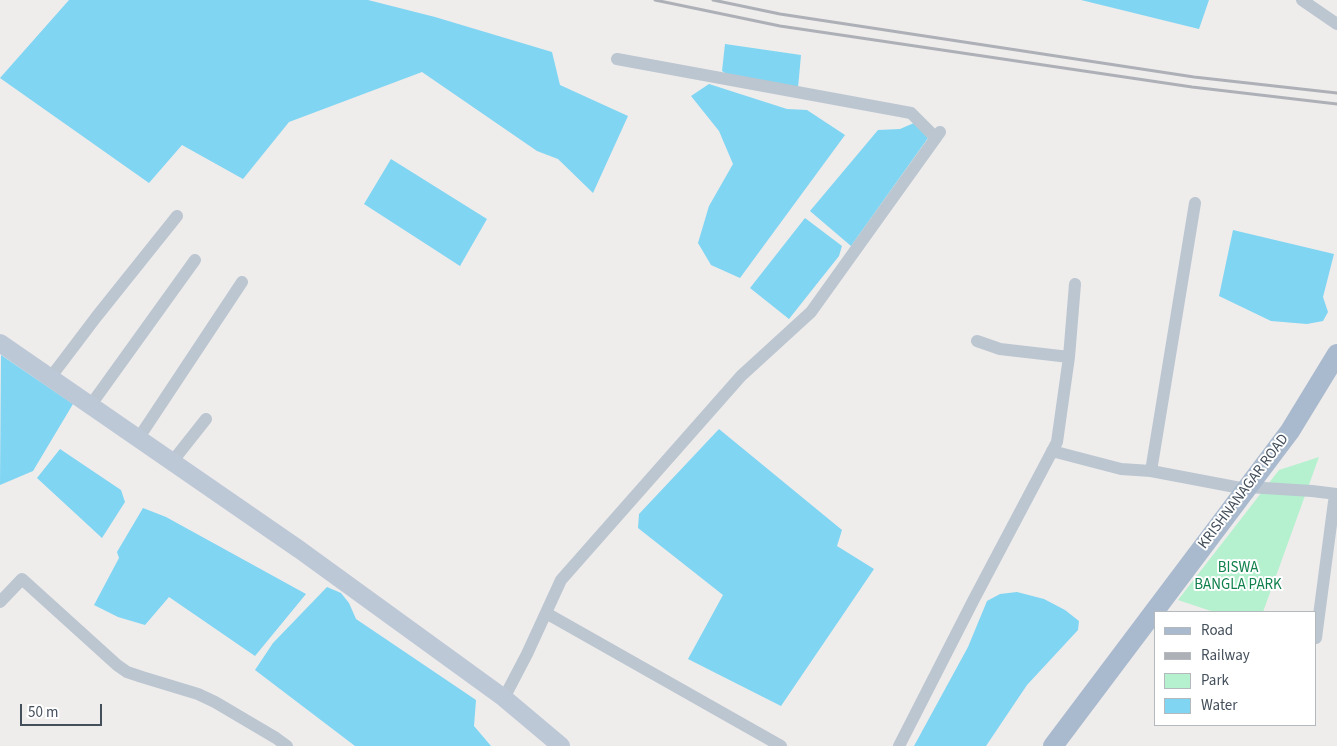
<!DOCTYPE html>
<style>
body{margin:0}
#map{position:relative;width:1337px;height:746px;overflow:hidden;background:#efecec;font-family:"Source Sans 3",sans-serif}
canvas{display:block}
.legend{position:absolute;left:1154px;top:611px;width:162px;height:115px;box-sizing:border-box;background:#fff;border:1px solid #b4b9bd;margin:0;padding:6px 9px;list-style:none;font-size:15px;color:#434f5b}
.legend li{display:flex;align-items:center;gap:10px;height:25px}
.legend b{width:25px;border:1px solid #b4b9bd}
.scale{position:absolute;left:20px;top:704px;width:82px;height:22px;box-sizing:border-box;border:2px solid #434f5b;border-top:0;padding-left:6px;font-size:15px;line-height:18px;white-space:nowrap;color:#434f5b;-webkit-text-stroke:4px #fff;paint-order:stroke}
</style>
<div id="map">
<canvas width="1337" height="746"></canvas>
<ul class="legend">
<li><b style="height:6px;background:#a9bace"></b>Road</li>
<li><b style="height:6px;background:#adb1b7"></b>Railway</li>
<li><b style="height:14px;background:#b5f1cf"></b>Park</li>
<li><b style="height:14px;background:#7fd5f2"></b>Water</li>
</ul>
<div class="scale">50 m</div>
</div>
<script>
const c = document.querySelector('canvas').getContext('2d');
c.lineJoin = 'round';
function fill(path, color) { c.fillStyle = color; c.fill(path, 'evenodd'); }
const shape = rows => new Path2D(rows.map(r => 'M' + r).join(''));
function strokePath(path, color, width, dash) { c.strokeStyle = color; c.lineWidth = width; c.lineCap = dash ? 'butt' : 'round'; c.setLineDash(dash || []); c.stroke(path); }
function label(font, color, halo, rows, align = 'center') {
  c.font = font + ' "Source Sans 3",sans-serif'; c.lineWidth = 4; c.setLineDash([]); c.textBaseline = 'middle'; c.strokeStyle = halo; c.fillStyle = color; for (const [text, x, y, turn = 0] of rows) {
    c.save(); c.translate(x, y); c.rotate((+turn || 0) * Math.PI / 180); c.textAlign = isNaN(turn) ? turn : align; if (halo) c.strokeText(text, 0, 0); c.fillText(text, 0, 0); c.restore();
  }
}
const green = shape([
 [1319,457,1263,612,1214,612,1178,600,1279,470]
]);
const water = shape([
 [69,0,368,0,435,17,552,52,560,85,628,116,593,193,558,159,537,151,422,72,289,122,243,179,182,145,149,183,0,78],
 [1081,0,1209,0,1199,29],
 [725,44,801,55,798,88,745,86,722,71],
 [709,84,787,109,807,110,845,135,740,278,711,265,698,243,709,206,733,164,719,131,691,96],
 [914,123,928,138,851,246,810,211,878,130,900,129],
 [391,159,487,219,460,266,364,204],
 [805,218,842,246,839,256,789,319,750,288],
 [1233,230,1334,254,1323,297,1328,312,1323,321,1307,324,1271,321,1219,296],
 [1,355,73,404,33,471,0,485],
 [719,429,842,530,837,546,874,569,781,706,688,659,723,595,638,528,639,514],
 [60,449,121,490,125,502,102,538,37,478],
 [143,508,166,517,306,594,255,656,169,597,145,625,118,617,94,605,119,558,117,552],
 [327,587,341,593,349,603,356,619,476,700,474,726,491,746,355,746,255,670,273,643],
 [1017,592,1044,599,1065,610,1079,621,1078,630,1027,685,986,746,914,746,968,647,987,601,1000,594]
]);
const street = shape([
 [1302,0,1337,24],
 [617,59,911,113,936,138],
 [977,341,1000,349,1069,357],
 [50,378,97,316,177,216],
 [90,406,195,260],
 [138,439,242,282],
 [1052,451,1121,469,1151,471,1246,489,1248,487,1312,491,1337,494],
 [172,462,206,419],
 [1151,471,1195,203],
 [0,602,22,579,117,665,127,672,142,677,198,694,215,702,276,738,287,746],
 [546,613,781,746],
 [1316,638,1335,494],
 [504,698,527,654,561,580,741,376,811,312,940,132],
 [899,746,973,601,1057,442,1069,357,1075,284]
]);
const secondary = shape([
 [0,343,300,550,504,698,561,746]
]);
const primary = shape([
 [1053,746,1290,431,1337,354]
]);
const rail = shape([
 [655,0,780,26,1192,87,1337,104],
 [713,0,780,14,1194,77,1337,93]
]);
const streetNames = [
 ["KRISHNANAGAR ROAD",1244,492,-53]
];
const parkNames = [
 ["BISWA",1238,569],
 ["BANGLA PARK",1238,586]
];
fill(green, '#b5f1cf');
fill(water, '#7fd5f2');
strokePath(street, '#bbc6d0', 12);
strokePath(secondary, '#bdc8d7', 18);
strokePath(primary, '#a9bace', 20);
strokePath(rail, '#adb1b7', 3);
label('15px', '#434f5b', '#fff', streetNames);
label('15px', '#10804c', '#fff', parkNames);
</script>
